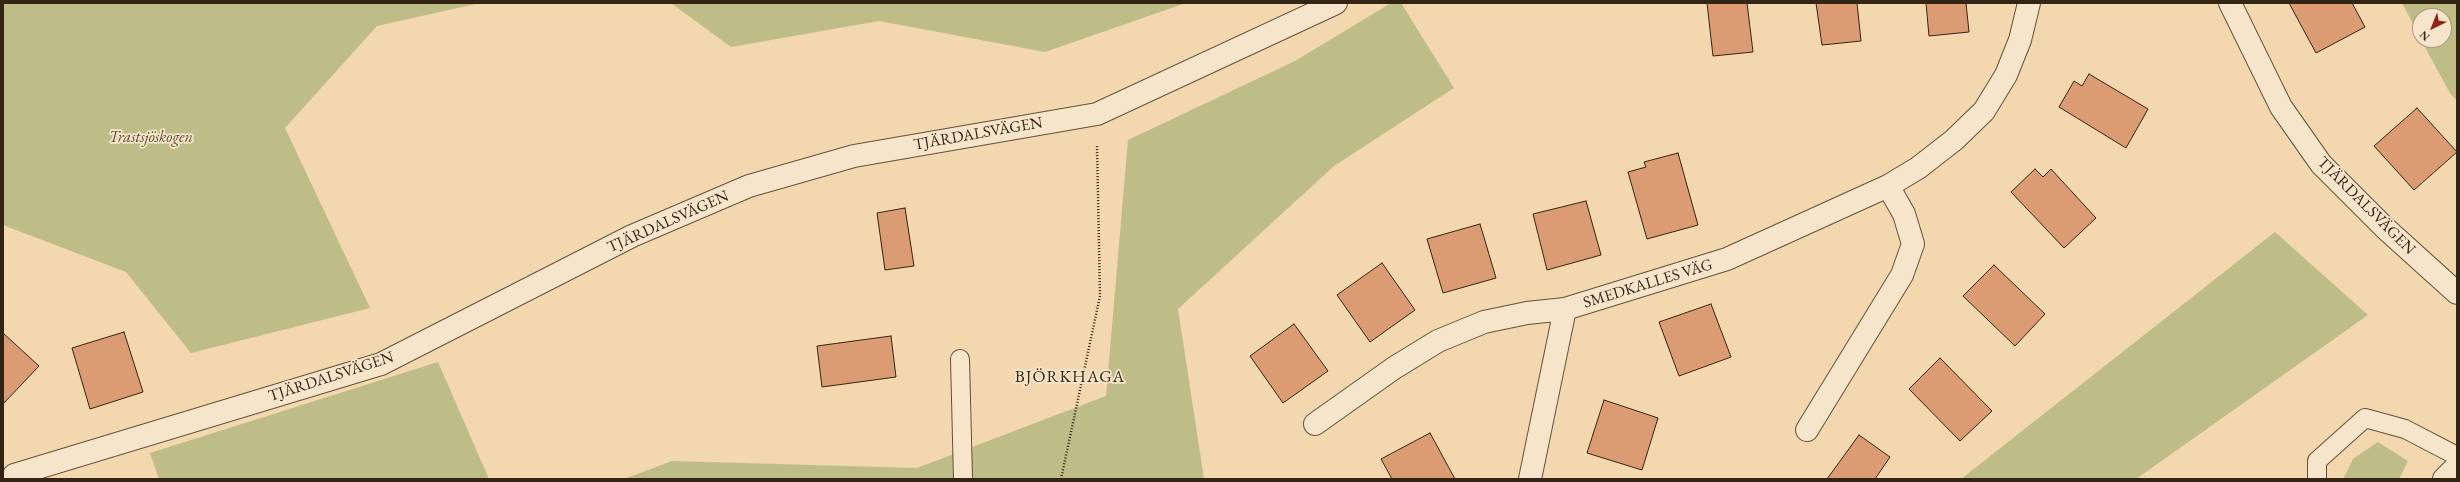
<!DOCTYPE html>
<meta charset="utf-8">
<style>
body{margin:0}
#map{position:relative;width:2460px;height:482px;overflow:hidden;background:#f2d7af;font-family:"EB Garamond",serif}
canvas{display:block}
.frame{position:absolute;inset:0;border:4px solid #342413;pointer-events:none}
.north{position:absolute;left:2412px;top:8px;width:40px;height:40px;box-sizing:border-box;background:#f7e5cb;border:1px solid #a99881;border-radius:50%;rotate:223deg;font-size:11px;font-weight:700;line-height:16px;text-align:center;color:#342413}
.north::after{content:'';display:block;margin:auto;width:14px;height:18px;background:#8f2418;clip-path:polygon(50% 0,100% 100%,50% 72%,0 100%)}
</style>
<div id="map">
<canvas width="2460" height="482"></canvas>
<div class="frame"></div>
<div class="north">N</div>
</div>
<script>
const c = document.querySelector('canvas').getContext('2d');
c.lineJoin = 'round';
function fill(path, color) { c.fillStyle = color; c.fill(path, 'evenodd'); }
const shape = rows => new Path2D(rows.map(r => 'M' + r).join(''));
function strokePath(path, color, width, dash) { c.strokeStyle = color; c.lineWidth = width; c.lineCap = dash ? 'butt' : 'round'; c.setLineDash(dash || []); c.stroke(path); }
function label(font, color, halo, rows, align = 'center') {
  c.font = font + ' "EB Garamond",serif'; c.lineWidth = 3.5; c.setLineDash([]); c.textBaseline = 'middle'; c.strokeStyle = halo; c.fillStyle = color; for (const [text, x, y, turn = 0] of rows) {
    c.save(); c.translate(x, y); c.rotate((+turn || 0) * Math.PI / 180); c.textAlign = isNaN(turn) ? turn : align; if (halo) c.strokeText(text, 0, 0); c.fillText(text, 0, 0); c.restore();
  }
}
const green = shape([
 [3,3,480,3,377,26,285,128,370,308,191,353,126,272,3,225],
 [671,3,1186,3,1045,52,879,21,731,47],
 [1391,3,1401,3,1454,88,1334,166,1178,309,1204,479,624,479,672,461,917,468,1106,396,1128,140,1295,61],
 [2402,3,2457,3,2457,101,2450,93,2421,40,2444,40,2444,16,2420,16,2420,37],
 [2275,232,2368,315,2136,479,1961,479],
 [438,362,489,479,159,479,150,453],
 [2378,442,2408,461,2399,479,2343,479,2353,459]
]);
const building = shape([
 [1707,3,1747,3,1753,52,1713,56,1707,3],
 [1816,3,1857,3,1861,41,1822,45,1816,3],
 [1926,3,1966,3,1969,32,1929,36,1926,3],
 [2289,3,2352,3,2365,27,2316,53,2289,3],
 [2089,74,2148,109,2126,148,2059,107,2074,81,2082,86,2089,74],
 [2417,108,2457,152,2414,190,2374,146,2417,108],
 [1678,153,1698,225,1647,239,1628,172,1646,167,1644,162,1678,153],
 [2035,169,2043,177,2051,169,2096,218,2064,248,2011,192,2035,169],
 [1586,201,1601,255,1547,270,1533,214,1586,201],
 [905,208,914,266,885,270,877,213,905,208],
 [1480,224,1496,278,1443,293,1427,239,1480,224],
 [1382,263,1415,310,1370,342,1337,295,1382,263],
 [1994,265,2045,314,2015,346,1963,296,1994,265],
 [1711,304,1731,357,1679,376,1659,322,1711,304],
 [1294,324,1328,371,1283,403,1250,356,1294,324],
 [124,332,143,392,90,409,72,348,124,332],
 [3,333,39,366,3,404,3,333],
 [891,336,896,377,822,387,817,346,891,336],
 [1940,358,1992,411,1960,441,1909,389,1940,358],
 [1604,400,1658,418,1642,470,1587,453,1604,400],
 [1430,433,1455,479,1392,479,1381,459,1430,433],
 [1859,435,1890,457,1875,479,1827,479,1859,435]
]);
const path = shape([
 [1061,479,1100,296,1097,146]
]);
const service = shape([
 [960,359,963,479],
 [2317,479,2317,461,2365,418,2405,429,2457,456]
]);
const minor = shape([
 [2230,3,2281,107,2321,164,2385,228,2457,293],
 [1315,424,1394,368,1438,341,1484,322,1527,313,1565,309],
 [1807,430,1902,275,1913,244,1904,214,1888,186],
 [14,479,14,475,381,364,632,236,749,186,854,156,1097,114,1336,3],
 [1530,479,1565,309,1727,259,1888,186,1918,168,1954,140,1984,111,2006,75,2020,40,2029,3],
 [2444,479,2457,466]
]);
const streetNames = [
 ["TJÄRDALSVÄGEN",978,134,-10],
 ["TJÄRDALSVÄGEN",2366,206,45],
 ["TJÄRDALSVÄGEN",668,222,-24],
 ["SMEDKALLES VÄG",1648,284,-17],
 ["TJÄRDALSVÄGEN",331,377,-18]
];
const parkNames = [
 ["Trastsjöskogen",151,138]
];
const neighbourhoodNames = [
 ["BJÖRKHAGA",1070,377]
];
fill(green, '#bfbd87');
fill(building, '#dc9c73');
strokePath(building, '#342413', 1);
strokePath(service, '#64513a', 20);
strokePath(minor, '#64513a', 24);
strokePath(path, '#342413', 2.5, [1, 2]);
strokePath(service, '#f7e5cb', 18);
strokePath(minor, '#f7e5cb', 22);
label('16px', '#342413', '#f7e5cb', streetNames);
label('italic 16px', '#574a30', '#f7e5cb', parkNames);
c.letterSpacing = '1px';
label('17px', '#342413', '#f7e5cb', neighbourhoodNames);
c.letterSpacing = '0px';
</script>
